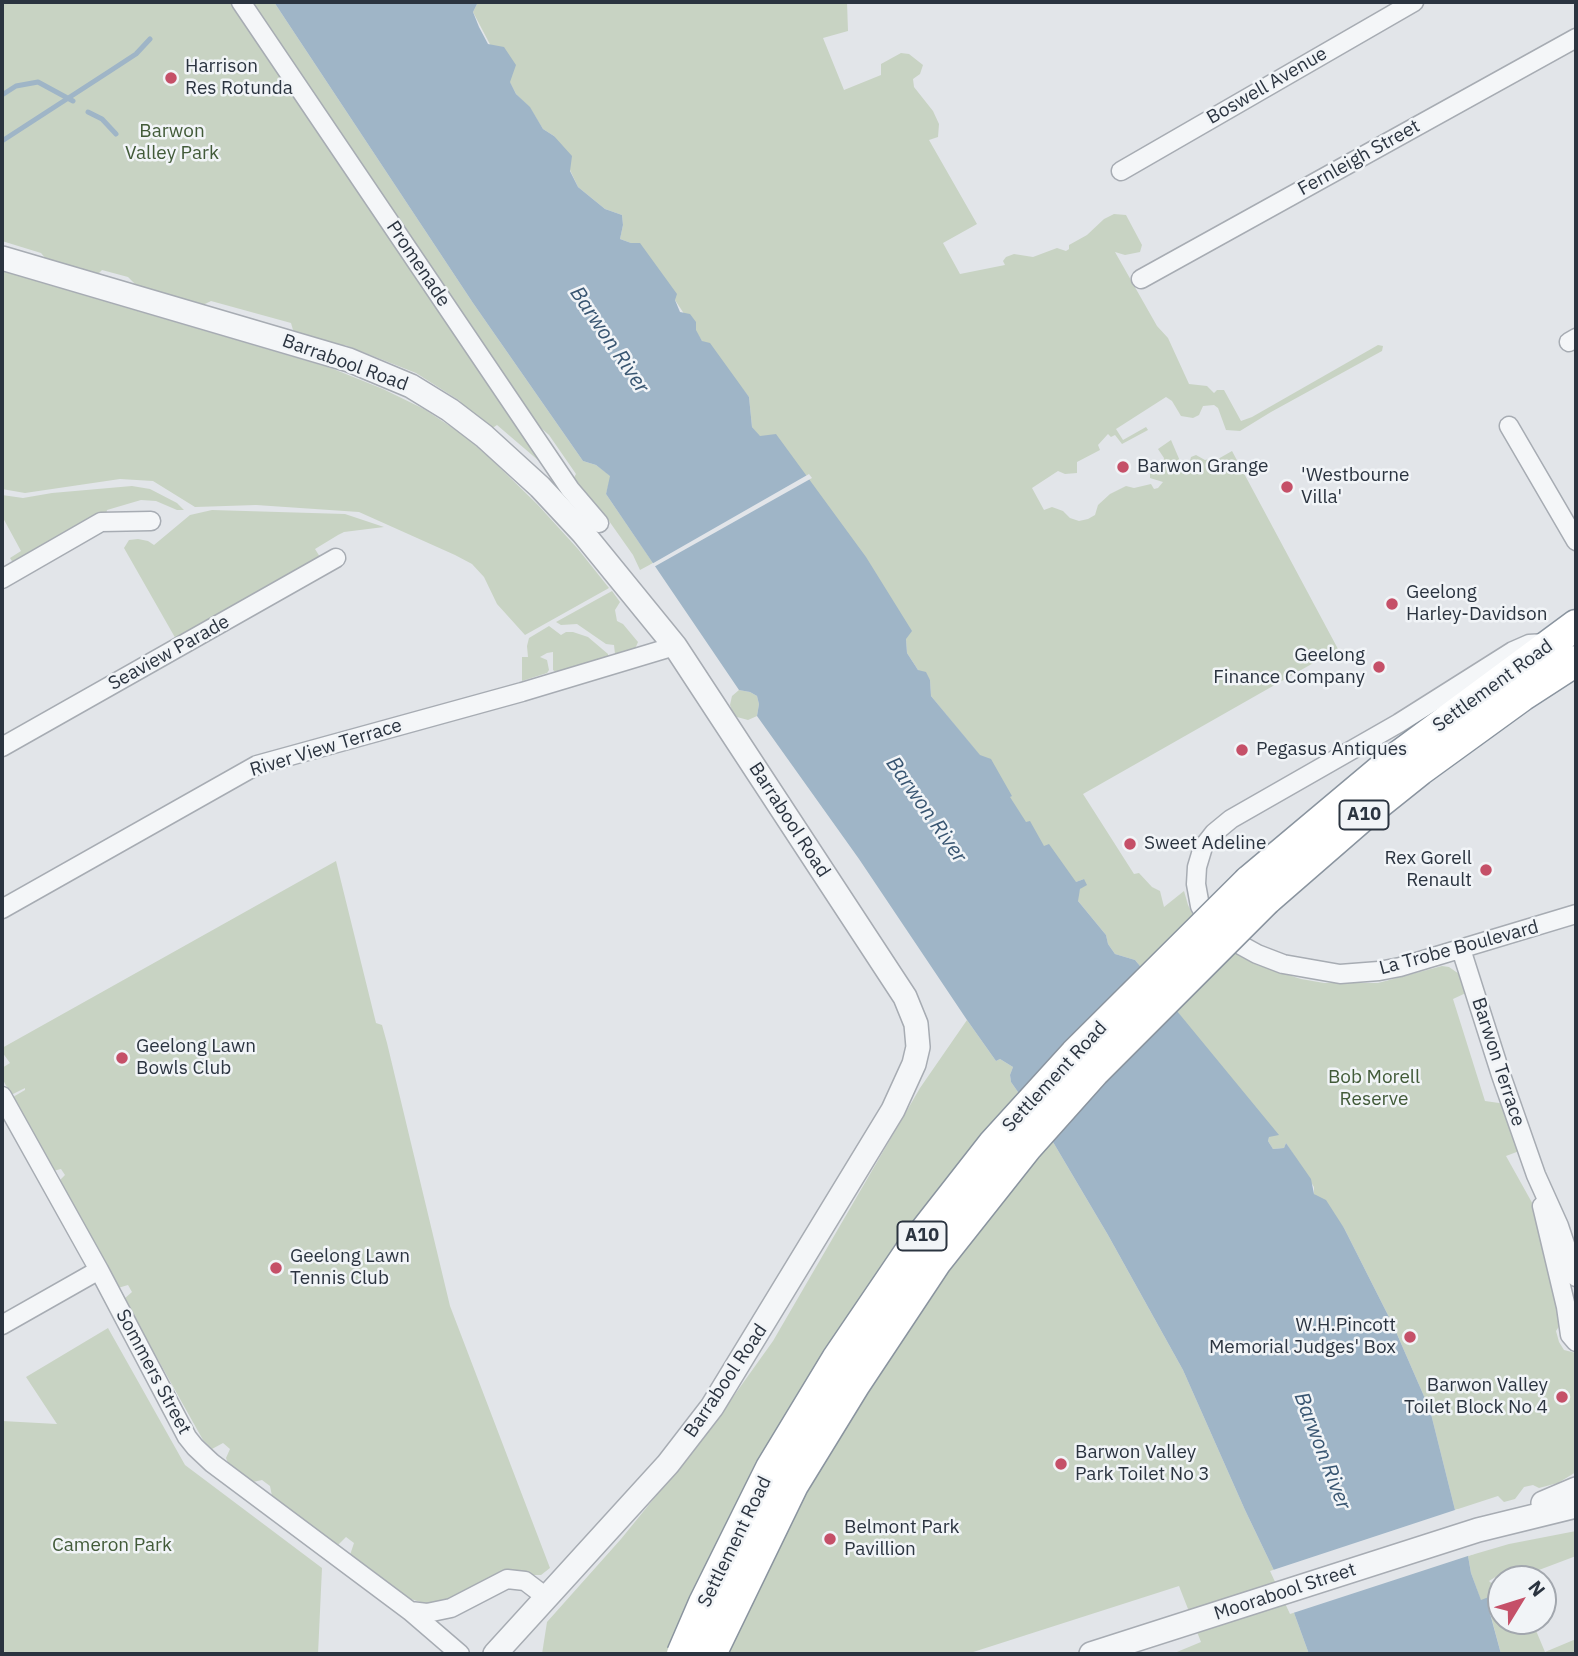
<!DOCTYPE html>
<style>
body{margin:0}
#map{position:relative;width:1578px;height:1656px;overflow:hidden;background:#e2e5e9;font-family:"IBM Plex Sans",sans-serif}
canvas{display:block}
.frame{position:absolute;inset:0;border:4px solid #2b3440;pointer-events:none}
.north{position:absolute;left:1487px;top:1565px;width:70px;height:70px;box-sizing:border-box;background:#f1f4f7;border:2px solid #a2a7ae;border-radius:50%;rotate:52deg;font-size:19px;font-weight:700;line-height:28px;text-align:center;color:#2b3440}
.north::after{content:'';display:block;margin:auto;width:24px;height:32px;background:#c55068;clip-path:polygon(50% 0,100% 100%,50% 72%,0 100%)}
</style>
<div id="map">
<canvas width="1578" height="1656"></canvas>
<div class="frame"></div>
<div class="north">N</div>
</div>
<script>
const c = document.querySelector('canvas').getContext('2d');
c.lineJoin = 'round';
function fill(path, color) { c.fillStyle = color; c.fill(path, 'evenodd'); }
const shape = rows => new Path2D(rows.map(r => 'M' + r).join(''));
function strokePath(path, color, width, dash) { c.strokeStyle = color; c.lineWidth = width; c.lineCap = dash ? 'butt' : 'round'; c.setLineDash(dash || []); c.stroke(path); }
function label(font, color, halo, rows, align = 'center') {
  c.font = font + ' "IBM Plex Sans",sans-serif'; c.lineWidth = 5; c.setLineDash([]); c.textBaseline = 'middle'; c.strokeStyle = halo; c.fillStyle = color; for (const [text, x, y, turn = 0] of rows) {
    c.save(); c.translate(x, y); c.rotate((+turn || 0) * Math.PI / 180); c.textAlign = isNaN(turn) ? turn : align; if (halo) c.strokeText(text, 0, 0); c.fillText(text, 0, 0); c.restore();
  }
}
const green = shape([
 [2,2,274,2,473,303,583,461,596,465,611,476,606,494,653,563,640,570,633,555,602,511,594,508,497,425,488,431,462,410,460,401,416,373,345,345,340,348,302,336,293,330,291,323,211,301,201,306,136,285,128,277,102,270,97,275,88,273,81,268,47,260,41,253,2,241],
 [533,421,549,435,576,474,572,481],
 [478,2,847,2,848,31,823,38,844,90,881,75,881,64,901,53,909,54,923,65,920,74,913,79,914,87,933,111,939,124,938,137,929,140,977,224,943,243,960,274,1005,265,1003,261,1006,257,1014,254,1033,257,1057,248,1066,251,1069,249,1069,245,1087,235,1104,219,1114,214,1126,215,1142,245,1140,252,1125,255,1115,252,1157,326,1168,338,1189,384,1207,386,1214,393,1217,390,1224,390,1241,421,1252,417,1378,345,1383,346,1382,351,1271,412,1240,431,1226,430,1218,408,1214,405,1203,406,1199,415,1193,418,1181,416,1172,401,1166,397,1116,429,1123,440,1146,427,1148,430,1122,444,1115,435,1111,437,1108,434,1098,445,1100,450,1077,462,1077,473,1065,474,1058,471,1032,488,1044,510,1052,507,1063,511,1070,518,1079,521,1088,519,1095,515,1098,505,1110,494,1126,486,1134,488,1151,484,1154,489,1158,488,1163,482,1150,478,1150,472,1163,463,1164,458,1158,449,1171,440,1180,461,1189,465,1191,457,1196,455,1205,460,1209,459,1211,463,1232,451,1338,649,1083,794,1134,874,1139,873,1152,887,1160,891,1164,907,1184,891,1188,905,1193,915,1232,951,1257,965,1301,979,1324,983,1378,983,1442,966,1449,967,1462,976,1464,988,1468,992,1453,999,1485,1101,1506,1104,1522,1150,1506,1156,1540,1217,1562,1322,1556,1331,1559,1342,1564,1350,1576,1353,1576,1472,1558,1483,1539,1488,1533,1485,1524,1487,1515,1499,1504,1502,1498,1496,1455,1510,1430,1410,1393,1325,1344,1228,1314,1194,1314,1187,1286,1143,1284,1148,1273,1149,1268,1141,1269,1137,1176,1010,1135,960,1115,954,1108,944,1106,935,1078,901,1078,894,1084,879,1071,884,1032,841,980,756,931,696,930,680,918,670,907,653,906,639,752,427,749,397,702,341,675,300,631,243,620,239,623,225,622,215,605,209,578,187,554,136,543,129,530,108,516,94,473,12],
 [2,271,331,368,383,389,424,409,465,436,493,461,538,505,578,549,609,588,525,635,497,604,484,577,472,564,455,555,359,512,256,505,195,507,153,481,120,479,25,493,2,489],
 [132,486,150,489,177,503,184,510,177,510,156,501,141,500,107,510,106,516,15,566,10,558,21,551,2,516,2,495,23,498,52,493],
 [212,510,345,514,384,527,344,532,338,535,315,549,320,557,301,571,293,572,177,641,124,548,129,540,138,539,148,541,154,545,190,515],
 [612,591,620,602,615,610,617,621,623,624,638,642,635,649,622,655,615,654,614,645,606,644,577,624,561,625,556,622],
 [549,626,561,635,566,632,573,632,588,637,608,654,608,657,557,673,553,670,553,652,547,653,540,657,547,660,549,670,547,673,522,681,522,657,528,657,527,646,529,638],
 [739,690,750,692,757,696,759,704,757,716,748,720,737,717,733,713,730,705,732,696],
 [336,861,376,1023,382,1025,387,1043,450,1306,550,1568,541,1575,531,1575,516,1570,503,1573,453,1601,431,1605,407,1598,350,1555,354,1543,346,1537,338,1545,272,1496,270,1486,262,1480,253,1482,228,1463,226,1458,230,1449,223,1443,212,1449,203,1440,124,1299,132,1292,128,1285,118,1288,59,1181,65,1175,61,1169,53,1171,13,1097,25,1090,25,1088,11,1095,2,1078,2,1068,10,1063,2,1052,2,1048],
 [967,1020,996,1061,1000,1059,1013,1067,1010,1075,1011,1082,1053,1142,1108,1235,1183,1370,1245,1510,1293,1610,1309,1654,1172,1654,1201,1642,1179,1586,967,1654,542,1654,547,1622,621,1539,708,1432,773,1341,920,1088],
 [108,1328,185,1465,322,1568,318,1654,2,1654,2,1421,57,1424,26,1377],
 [1576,1531,1576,1556,1523,1576,1524,1579,1501,1580,1497,1576,1489,1581,1501,1592,1501,1621,1532,1621,1545,1652,1576,1639,1576,1654,1501,1654,1488,1605,1496,1600,1481,1601,1471,1573,1468,1556,1509,1544]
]);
const water = shape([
 [274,2,478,2,473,12,479,27,488,44,504,47,516,65,510,82,516,94,530,107,543,129,554,136,572,156,570,171,578,187,605,209,622,215,623,225,620,239,631,243,640,243,677,294,675,300,680,312,690,314,696,322,696,330,702,341,710,343,749,397,752,427,760,436,776,434,866,557,912,631,906,639,907,653,918,670,926,672,930,680,931,696,980,755,991,759,1012,796,1010,797,1026,822,1030,821,1044,846,1049,844,1076,882,1084,879,1087,885,1080,889,1078,901,1106,935,1108,944,1115,954,1135,960,1279,1135,1269,1137,1268,1141,1273,1149,1284,1148,1286,1143,1311,1179,1314,1194,1326,1200,1344,1228,1393,1325,1430,1410,1455,1510,1471,1552,1468,1556,1471,1573,1481,1600,1494,1595,1496,1599,1488,1606,1501,1654,1309,1654,1293,1610,1245,1510,1183,1370,1108,1235,1053,1142,1011,1082,1010,1075,1013,1067,1000,1059,996,1061,967,1020,859,859,757,716,759,704,757,696,750,692,739,690,606,494,610,476,596,465,583,461,473,303]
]);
const pier = shape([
 [809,474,812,478,652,568,650,565],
 [1458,1509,1474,1554,1290,1614,1270,1571]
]);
const stream = shape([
 [2,95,16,86,38,82,73,101],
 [88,112,102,119,116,134],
 [2,141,110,71,136,54,150,39]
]);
const minor = shape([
 [241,2,570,489,599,523],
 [1121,171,1414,2],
 [1141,279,1576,38],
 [1569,342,1576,338],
 [1509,426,1576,541],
 [2,579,101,522,151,521],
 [1545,643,1529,644,1513,651,1399,723,1231,819,1214,833,1203,847,1197,867,1196,884,1200,906,1206,916,1216,927,1237,943,1257,954,1283,964,1340,974,1379,971,1400,967,1576,914],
 [2,747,336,558],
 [2,909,257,765,522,692,675,646],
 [1461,949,1501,1075,1536,1175,1559,1226,1576,1277],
 [2,1096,99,1270,187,1437,195,1447,212,1463,410,1611,460,1654],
 [1542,1206,1566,1307,1570,1335,1576,1342],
 [2,1325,99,1270],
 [410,1611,427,1613,451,1608,507,1579,525,1581,546,1597]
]);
const tertiary = shape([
 [2,258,349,360,411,386,450,410,484,436,540,487,583,533,675,646,905,997,916,1024,918,1047,914,1064,893,1110,712,1407,668,1464,495,1654],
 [1543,1503,1576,1489],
 [1091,1654,1478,1530,1576,1506]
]);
const trunk = shape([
 [1249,881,1392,761,1576,625],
 [1266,900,1365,814,1420,770,1522,696,1576,661]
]);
const trunkBridge = shape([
 [682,1654,704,1603,771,1468,837,1359,915,1244,994,1143,1075,1054,1249,881],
 [711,1654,793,1485,855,1384,936,1262,1027,1147,1094,1072,1266,900]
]);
const markers = [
 [171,78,7,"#c55068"],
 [1123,467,7,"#c55068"],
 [1287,487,7,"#c55068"],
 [1392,604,7,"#c55068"],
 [1379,667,7,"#c55068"],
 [1242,750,7,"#c55068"],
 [1130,844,7,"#c55068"],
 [1486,870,7,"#c55068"],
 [122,1058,7,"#c55068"],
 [276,1268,7,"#c55068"],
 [1410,1337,7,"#c55068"],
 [1562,1397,7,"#c55068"],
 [1061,1464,7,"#c55068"],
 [830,1539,7,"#c55068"]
];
const shields = [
 [1364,815,49],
 [922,1236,49]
];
const shieldNames = [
 ["A10",1364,815],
 ["A10",922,1236]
];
const poiNames = [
 ["Harrison",185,67],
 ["Res Rotunda",185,89],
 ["Barwon Grange",1137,467],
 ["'Westbourne",1301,476],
 ["Villa'",1301,498],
 ["Geelong",1406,593],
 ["Harley-Davidson",1406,615],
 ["Geelong",1365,656,"right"],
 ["Finance Company",1365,678,"right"],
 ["Pegasus Antiques",1256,750],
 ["Sweet Adeline",1144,844],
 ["Rex Gorell",1472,859,"right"],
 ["Renault",1472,881,"right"],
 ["Geelong Lawn",136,1047],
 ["Bowls Club",136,1069],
 ["Geelong Lawn",290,1257],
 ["Tennis Club",290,1279],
 ["W.H.Pincott",1396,1326,"right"],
 ["Memorial Judges' Box",1396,1348,"right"],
 ["Barwon Valley",1548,1386,"right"],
 ["Toilet Block No 4",1548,1408,"right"],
 ["Barwon Valley",1075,1453],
 ["Park Toilet No 3",1075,1475],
 ["Belmont Park",844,1528],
 ["Pavillion",844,1550]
];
const streetNames = [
 ["Boswell Avenue",1267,86,-30],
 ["Fernleigh Street",1359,158,-29],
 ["Promenade",418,264,56],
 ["Barrabool Road",345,363,20],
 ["Seaview Parade",169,653,-29],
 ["Settlement Road",1493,686,-36],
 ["River View Terrace",326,748,-17],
 ["Barrabool Road",789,820,57],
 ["La Trobe Boulevard",1459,948,-15],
 ["Barwon Terrace",1498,1062,72],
 ["Settlement Road",1055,1077,-47],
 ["Sommers Street",153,1372,62],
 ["Barrabool Road",726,1381,-56],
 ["Settlement Road",735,1542,-64],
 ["Moorabool Street",1285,1592,-18]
];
const parkNames = [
 ["Barwon",172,132],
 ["Valley Park",172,154],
 ["Bob Morell",1374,1078],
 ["Reserve",1374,1100],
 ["Cameron Park",112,1546]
];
const waterNames = [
 ["Barwon River",609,340,56],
 ["Barwon River",926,810,55],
 ["Barwon River",1322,1451,69]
];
fill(green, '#c8d3c3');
fill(water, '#9fb5c7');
fill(pier, '#e2e5e9');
strokePath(stream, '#9fb5c7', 5);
strokePath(minor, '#a7acb3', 21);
strokePath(tertiary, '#a7acb3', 26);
strokePath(trunk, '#8a949f', 33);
strokePath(minor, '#f4f6f8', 18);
strokePath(tertiary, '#f4f6f8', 23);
strokePath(trunk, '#fff', 30);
strokePath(trunkBridge, '#8a949f', 33, []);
strokePath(trunkBridge, '#fff', 30);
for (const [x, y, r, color] of markers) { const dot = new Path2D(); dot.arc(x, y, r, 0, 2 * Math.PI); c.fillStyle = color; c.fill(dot); strokePath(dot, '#f1f4f7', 2.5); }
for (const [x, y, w] of shields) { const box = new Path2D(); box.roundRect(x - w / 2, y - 14.5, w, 29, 5); c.fillStyle = '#f1f4f7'; c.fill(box); strokePath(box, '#2b3440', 2); }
label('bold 18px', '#2b3440', null, shieldNames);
label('19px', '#2b3440', '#f1f4f7', poiNames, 'left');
label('19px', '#2b3440', '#f1f4f7', streetNames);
label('19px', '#425b39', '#f1f4f7', parkNames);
label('italic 21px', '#385571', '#f1f4f7', waterNames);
</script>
